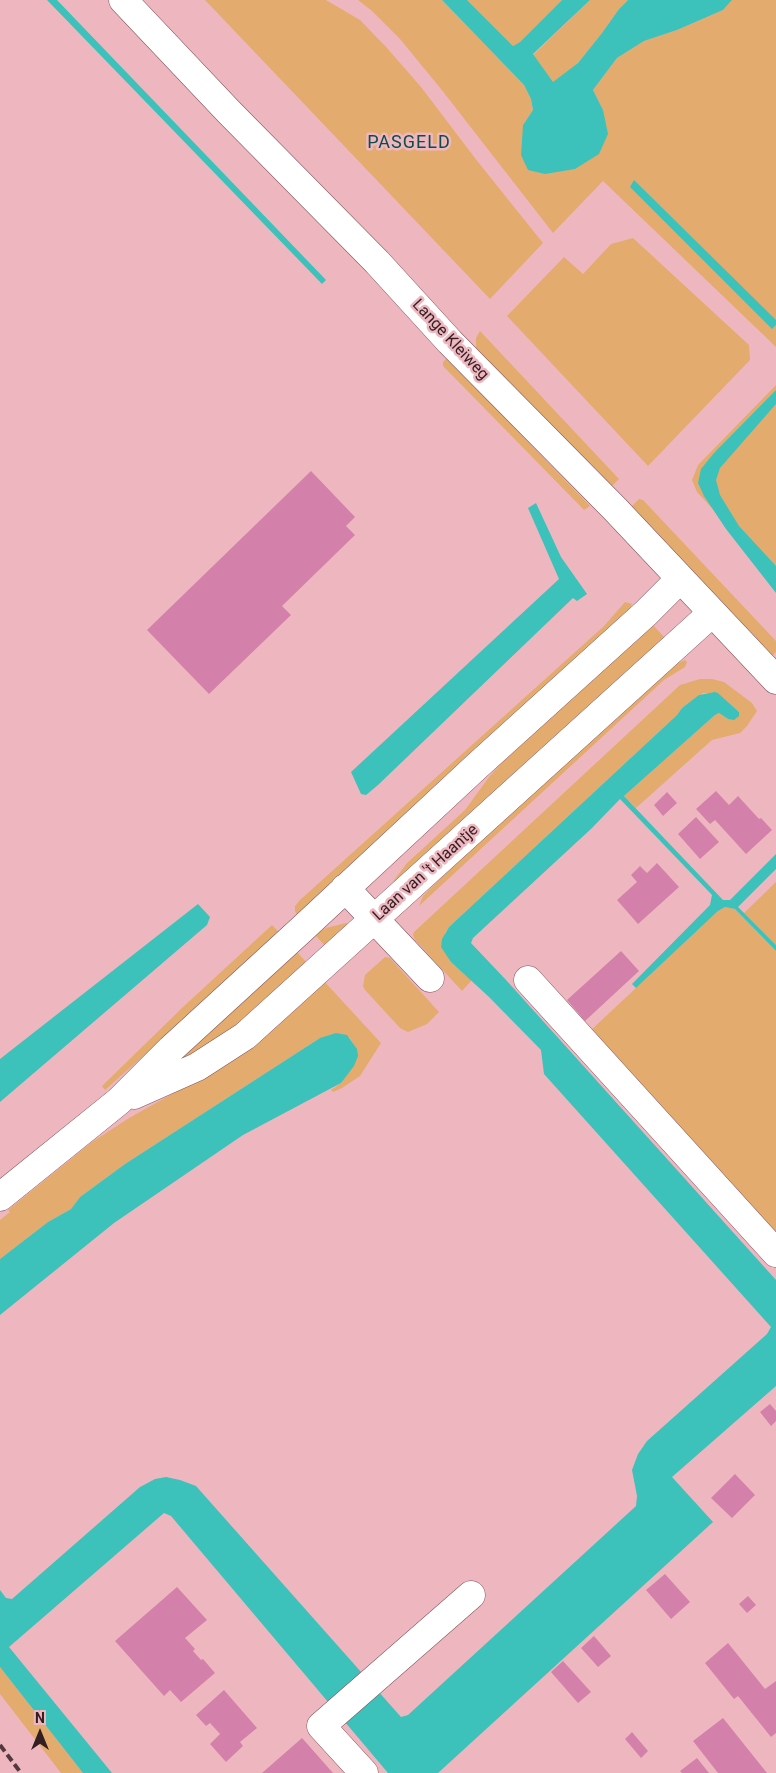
<!DOCTYPE html>
<style>
body{margin:0}
#map{position:relative;width:776px;height:1773px;overflow:hidden;background:#eeb7bf;font-family:Roboto,sans-serif}
canvas{display:block}
.north{position:absolute;left:15px;top:1708px;width:50px;height:50px;-webkit-text-stroke:4px #eeb7bf;paint-order:stroke;rotate:0deg;font-size:14px;font-weight:700;line-height:20px;text-align:center;color:#331f22}
.north::after{content:'';display:block;margin:auto;width:18px;height:22px;background:#331f22;clip-path:polygon(50% 0,100% 100%,50% 72%,0 100%)}
</style>
<div id="map">
<canvas width="776" height="1773"></canvas>
<div class="north">N</div>
</div>
<script>
const c = document.querySelector('canvas').getContext('2d');
c.lineJoin = 'round';
function fill(path, color) { c.fillStyle = color; c.fill(path, 'evenodd'); }
const shape = rows => new Path2D(rows.map(r => 'M' + r).join(''));
function strokePath(path, color, width, dash) { c.strokeStyle = color; c.lineWidth = width; c.lineCap = dash ? 'butt' : 'round'; c.setLineDash(dash || []); c.stroke(path); }
function label(font, color, halo, rows, align = 'center') {
  c.font = font + ' Roboto,sans-serif'; c.lineWidth = 5; c.setLineDash([]); c.textBaseline = 'middle'; c.strokeStyle = halo; c.fillStyle = color; for (const [text, x, y, turn = 0] of rows) {
    c.save(); c.translate(x, y); c.rotate((+turn || 0) * Math.PI / 180); c.textAlign = isNaN(turn) ? turn : align; if (halo) c.strokeText(text, 0, 0); c.fillText(text, 0, 0); c.restore();
  }
}
const green = shape([
 [205,0,326,0,360,20,387,48,421,87,478,162,543,243,490,299],
 [358,0,442,0,524,85,531,99,533,110,523,125,603,110,593,90,617,58,644,41,677,30,723,10,732,0,776,0,776,347,603,181,553,233,441,89,400,39,372,11],
 [467,0,562,0,520,42,513,46],
 [590,0,628,0,619,9,602,33,578,63,553,83,533,55],
 [633,238,749,345,750,360,648,466,507,316,564,257,583,274,611,244],
 [480,331,619,479,610,488,476,348,476,338],
 [447,358,590,506,584,510,443,366,443,362],
 [776,385,776,578,697,492,692,480,698,465],
 [639,499,643,500,776,641,776,652,772,656,630,508],
 [625,602,632,604,628,613,299,918,295,911,295,906,300,900,604,626],
 [654,626,666,639,392,887,394,880,407,863,465,810,489,777,504,760,651,627],
 [685,660,687,662,685,667,664,680,419,906,423,896,464,855,676,664],
 [700,679,712,679,724,682,752,703,757,711,747,726,740,733,712,740,636,808,624,796,715,715,719,713,728,719,739,712,718,693,703,693,682,708,677,715,449,927,445,933,451,962,472,980,462,991,415,940,413,935,414,932,680,685],
 [776,882,776,945,744,913],
 [725,907,735,909,776,951,776,1242,589,1032,718,911],
 [346,923,349,925,327,948,315,935,326,928],
 [272,925,281,934,105,1090,102,1086,183,1007],
 [296,951,309,965,224,1038,142,1083],
 [385,957,390,958,439,1012,427,1024,408,1032,400,1028,365,990,363,986,365,975],
 [323,980,381,1043,360,1076,342,1088,333,1092,331,1090,341,1083,357,1050,349,1037,320,1038,125,1164,80,1197,71,1209,48,1222,0,1259,0,1220,10,1212,8,1210,92,1142,129,1118,197,1080],
 [0,1667,83,1773,61,1773,0,1694]
]);
const water = shape([
 [47,0,57,0,326,280,322,284],
 [442,0,467,0,513,46,520,42,562,0,590,0,533,54,553,82,578,63,602,33,619,9,628,0,732,0,723,10,677,30,644,41,617,58,593,90,603,110,608,134,599,154,575,169,545,174,528,170,521,155,523,125,533,110,531,99,524,85],
 [634,180,776,320,776,325,772,329,630,187],
 [776,390,776,404,720,468,716,480,720,495,739,526,776,566,776,593,726,529,704,496,698,483,701,469,714,453],
 [536,503,561,557,587,594,577,601,573,598,378,785,366,795,361,794,351,772,559,579,528,508],
 [715,692,718,693,739,712,739,716,734,720,728,719,719,713,715,715,624,796,723,900,730,900,776,854,776,869,738,907,776,945,776,951,735,909,725,907,718,911,636,988,632,984,710,905,712,895,620,799,592,828,473,938,471,943,507,981,776,1280,776,1386,672,1477,713,1522,438,1773,388,1773,171,1516,164,1513,9,1647,112,1773,83,1773,0,1667,0,1590,6,1598,12,1599,140,1487,155,1479,166,1477,180,1480,196,1486,401,1717,408,1715,636,1506,637,1496,632,1470,638,1454,647,1441,767,1334,771,1327,544,1074,541,1050,489,997,451,962,441,947,442,939,449,927,677,715,682,708,699,695],
 [198,904,210,917,207,925,0,1102,0,1059],
 [336,1033,347,1035,357,1049,358,1056,354,1066,341,1083,243,1135,114,1223,0,1315,0,1259,48,1222,71,1209,80,1197,125,1164,320,1038]
]);
const building = shape([
 [311,471,355,517,346,526,355,535,282,606,291,615,209,694,147,630],
 [716,791,729,805,738,796,759,819,761,818,772,830,746,854,715,820,710,824,696,809],
 [667,792,677,803,663,816,654,805],
 [696,817,719,842,700,859,678,834],
 [657,863,679,887,638,924,617,900,637,882,631,875,640,866,647,873],
 [621,951,639,971,585,1021,567,1000],
 [770,1404,776,1411,776,1421,771,1426,760,1412],
 [735,1474,755,1495,732,1518,711,1498],
 [665,1574,690,1602,671,1619,646,1590],
 [177,1587,207,1620,185,1638,195,1649,193,1651,201,1660,203,1659,215,1673,181,1702,170,1690,164,1696,115,1641],
 [748,1596,756,1605,747,1613,739,1604],
 [594,1636,611,1656,598,1667,581,1648],
 [728,1643,765,1689,776,1681,776,1733,771,1737,738,1696,734,1699,705,1663],
 [563,1661,591,1692,578,1703,551,1672],
 [224,1690,257,1728,240,1742,243,1746,226,1762,210,1744,220,1734,210,1723,206,1726,196,1715],
 [723,1718,767,1773,718,1773,693,1741],
 [632,1732,648,1751,641,1758,625,1739],
 [302,1738,333,1773,262,1773],
 [697,1758,709,1773,682,1773,680,1771]
]);
const minor = shape([
 [123,0,229,112,377,262,450,342,615,509,776,680],
 [345,888,430,978],
 [528,980,776,1253],
 [134,1095,197,1067,245,1036,712,613],
 [0,1197,119,1101,171,1049,302,929,477,766,646,613,680,579],
 [364,1773,321,1726,471,1595]
]);
const rail = shape([
 [0,1745,21,1773]
]);
const streetNames = [
 ["Lange Kleiweg",450,340,47],
 ["Laan van 't Haantje",426,873,-42]
];
const neighbourhoodNames = [
 ["PASGELD",409,143]
];
fill(green, '#e3ac6e');
fill(water, '#3cc2ba');
fill(building, '#d380aa');
strokePath(minor, '#85555d', 29);
strokePath(minor, '#fff', 28);
strokePath(rail, '#53393d', 4, [8, 4]);
label('16px', '#331f22', '#eeb7bf', streetNames);
c.letterSpacing = '1px';
label('18px', '#0e4c48', '#eeb7bf', neighbourhoodNames);
c.letterSpacing = '0px';
</script>
